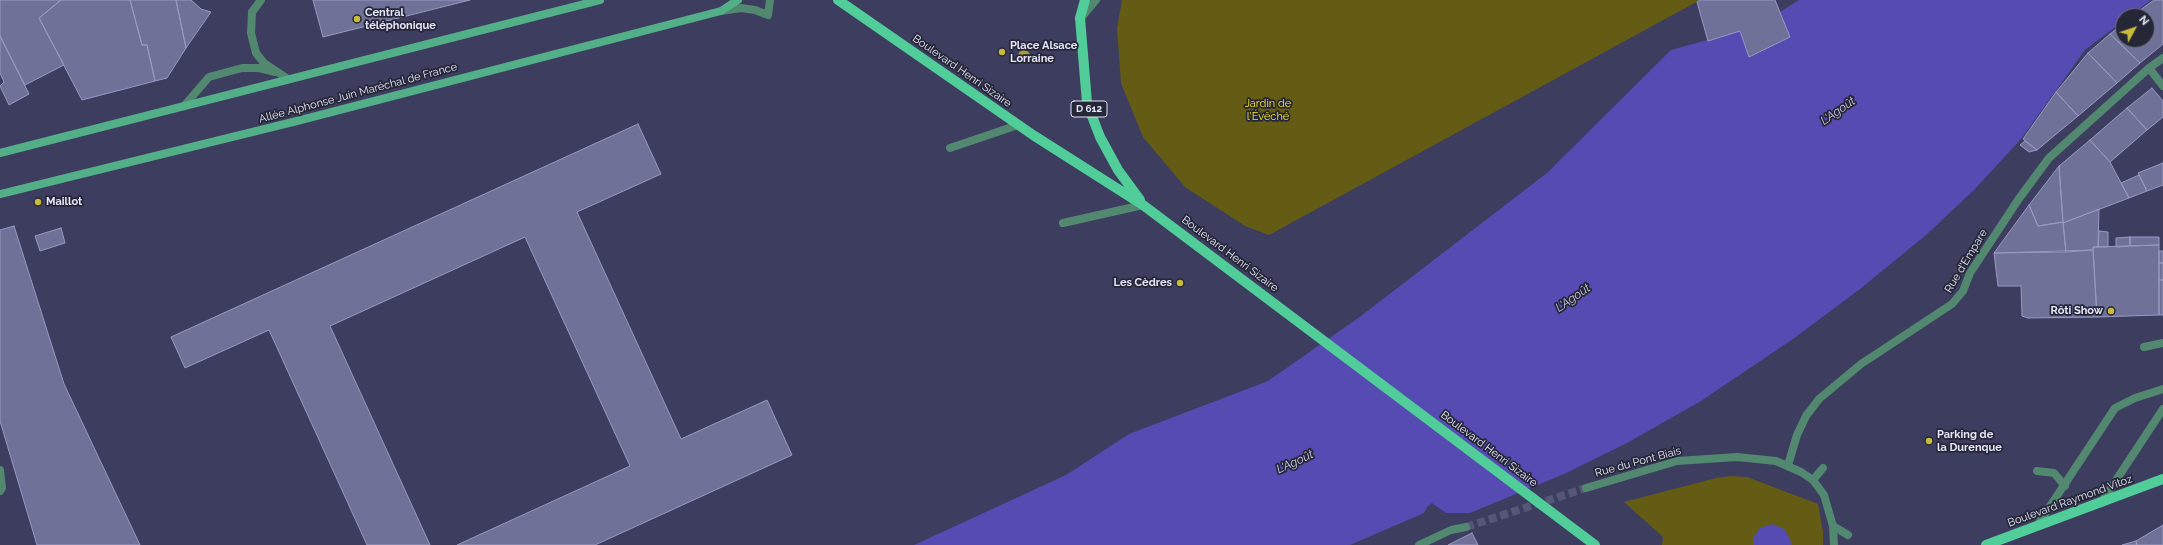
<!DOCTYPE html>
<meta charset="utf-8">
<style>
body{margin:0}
#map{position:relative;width:2163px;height:545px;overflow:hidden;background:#3d3d60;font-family:Raleway,sans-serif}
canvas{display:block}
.north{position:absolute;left:2115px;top:8px;width:40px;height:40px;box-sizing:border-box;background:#252636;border:1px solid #717285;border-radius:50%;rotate:50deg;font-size:11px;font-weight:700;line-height:16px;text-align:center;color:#e4e5fb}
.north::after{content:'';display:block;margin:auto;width:14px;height:18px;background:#c9bb3a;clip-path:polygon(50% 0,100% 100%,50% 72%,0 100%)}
</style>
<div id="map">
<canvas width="2163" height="545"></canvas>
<div class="north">N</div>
</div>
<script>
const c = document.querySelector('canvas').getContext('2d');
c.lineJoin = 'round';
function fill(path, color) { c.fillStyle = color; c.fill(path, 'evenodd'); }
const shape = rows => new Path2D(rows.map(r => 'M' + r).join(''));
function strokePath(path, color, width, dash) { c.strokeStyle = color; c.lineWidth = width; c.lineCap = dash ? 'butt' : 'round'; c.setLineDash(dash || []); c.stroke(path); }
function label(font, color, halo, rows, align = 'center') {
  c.font = font + ' Raleway,sans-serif'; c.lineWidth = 3.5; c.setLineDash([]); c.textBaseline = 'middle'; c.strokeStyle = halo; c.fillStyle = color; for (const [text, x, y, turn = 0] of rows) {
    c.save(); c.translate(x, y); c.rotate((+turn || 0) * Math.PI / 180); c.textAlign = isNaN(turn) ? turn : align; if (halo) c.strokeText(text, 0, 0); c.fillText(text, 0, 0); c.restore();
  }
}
const green = shape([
 [1122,0,1700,0,1269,235,1245,226,1185,187,1143,137,1121,83,1117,28],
 [1731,476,1747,477,1818,504,1823,532,1823,545,1662,545,1663,537,1624,502,1716,478]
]);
const water = shape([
 [1799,0,2151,0,2130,16,2123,16,2123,21,2085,50,2021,139,1974,190,1926,235,1860,289,1793,339,1701,401,1627,443,1564,474,1470,513,1446,513,1432,503,1427,507,1424,513,1350,545,914,545,1066,475,1129,434,1268,381,1361,316,1547,173,1671,50,1740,31,1749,57,1790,37,1780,12],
 [1772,524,1784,529,1790,539,1791,545,1753,545,1753,538,1760,528]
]);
const building = shape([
 [0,0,61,0,39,18,64,65,25,85,0,36,0,0],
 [61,0,130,0,142,45,147,45,155,81,82,100,39,18,61,0],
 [130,0,176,0,186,48,167,78,155,81,147,45,142,45,130,0],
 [176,0,191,0,201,9,211,12,186,48,176,0],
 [313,0,470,0,323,37,313,0],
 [1700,0,1775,0,1790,37,1749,57,1740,31,1708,41,1697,2,1700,0],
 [2154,0,2163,0,2163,44,2140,63,2110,34,2123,24,2123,40,2147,40,2147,16,2132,16,2154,0],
 [2110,34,2140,63,2117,83,2088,53,2110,34],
 [0,36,29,94,9,105,0,86,4,82,0,73,0,36],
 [2088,53,2117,83,2078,116,2056,92,2088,53],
 [2152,88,2163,101,2163,117,2147,130,2127,108,2152,88],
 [2056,92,2078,116,2037,150,2023,139,2056,92],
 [2127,108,2147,130,2110,162,2090,140,2127,108],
 [638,124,661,174,577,212,681,439,767,400,792,455,595,545,457,545,630,466,525,237,330,326,430,545,367,545,269,330,185,368,171,337,638,124],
 [2090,140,2110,162,2129,198,2063,223,2059,166,2090,140],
 [2025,141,2037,150,2029,152,2020,145,2025,141],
 [2163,163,2163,185,2147,191,2138,173,2163,163],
 [2059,166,2063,222,2038,226,2029,205,2059,166],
 [2139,175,2147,191,2129,198,2121,183,2139,175],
 [2029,205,2038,226,2063,222,2066,252,1994,253,2029,205],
 [2099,209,2098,247,2093,247,2093,250,2066,252,2063,223,2099,209],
 [14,226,64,384,140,545,37,545,0,421,0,230,14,226],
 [61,228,65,243,40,251,35,236,61,228],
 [2099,231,2108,232,2108,247,2098,247,2099,231],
 [2130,237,2159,237,2159,245,2130,246,2130,237],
 [2130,237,2130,246,2116,247,2116,238,2130,237],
 [2159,245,2159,315,2097,317,2093,247,2159,245],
 [2093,250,2097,317,2028,318,2022,316,2021,286,1998,286,1994,253,2093,250],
 [2159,251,2163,251,2163,263,2159,263,2159,251],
 [2159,263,2163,263,2163,280,2159,280,2159,263],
 [2159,280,2163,280,2163,315,2159,315,2159,280],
 [2163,525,2163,545,2137,545,2136,541,2163,525],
 [1472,533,1478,545,1448,545,1472,533],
 [2136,541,2137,545,2122,545,2136,541]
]);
const streetTunnel = shape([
 [1466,527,1586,488]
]);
const lane = shape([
 [721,11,741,8,755,10,768,15,770,0],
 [1081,18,1096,0],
 [184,106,209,77,242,68,259,68,275,72],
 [950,148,1018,125],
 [1063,223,1143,205],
 [2037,471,2054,473,2065,486],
 [1813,480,1823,468],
 [2101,503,2163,409],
 [1833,526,1848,535],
 [2037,526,2115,408,2135,398,2163,389]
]);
const street = shape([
 [261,0,252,12,251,33,256,53,264,63,288,79],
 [2149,68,2163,86],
 [2144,347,2163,343],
 [1788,465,1797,435,1806,416,1819,399,1861,364,1952,304,1963,291,1970,273,2018,200,2049,158,2149,68,2163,58],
 [0,470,2,488,0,491],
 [1586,488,1677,461,1737,457,1776,461,1801,472,1813,480,1824,495,1833,526,1834,545],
 [1419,545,1451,530,1466,527]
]);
const secondary = shape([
 [0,153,600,0],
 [0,194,297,121,721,11,738,0]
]);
const primary = shape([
 [838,0,1033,135,1143,205,1595,545],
 [1085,0,1080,18,1087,103,1100,137,1118,170,1140,200],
 [1986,545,2163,479]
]);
const trees = [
 [1024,56]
];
const markers = [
 [357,19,4,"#c9bb3a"],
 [1002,52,4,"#c9bb3a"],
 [38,202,4,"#c9bb3a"],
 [1180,283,4,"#c9bb3a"],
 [2111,311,4,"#c9bb3a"],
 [1929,441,4,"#c9bb3a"]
];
const shields = [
 [1089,109,36]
];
const shieldNames = [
 ["D 612",1089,109]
];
const poiNames = [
 ["Central",365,13],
 ["téléphonique",365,26],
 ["Place Alsace",1010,46],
 ["Lorraine",1010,59],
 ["Maillot",46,202],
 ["Les Cèdres",1172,283,"right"],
 ["Rôti Show",2103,311,"right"],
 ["Parking de",1937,435],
 ["la Durenque",1937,448]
];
const streetNames = [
 ["Boulevard Henri Sizaire",962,71,35],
 ["Allée Alphonse Juin Maréchal de France",358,93,-15],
 ["Boulevard Henri Sizaire",1230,254,37],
 ["Rue d'Empare",1966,261,-59],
 ["Boulevard Henri Sizaire",1489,449,37],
 ["Rue du Pont Biais",1638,462,-15],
 ["Boulevard Raymond Vitoz",2070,501,-20]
];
const parkNames = [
 ["Jardin de",1268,104],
 ["l'Évêché",1268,117]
];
const waterNames = [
 ["L'Agoût",1838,111,-35],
 ["L'Agoût",1573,298,-35],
 ["L'Agoût",1295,462,-25]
];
fill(green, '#645c14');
fill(water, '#554bb2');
fill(building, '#707198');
strokePath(building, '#989ac3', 1);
strokePath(streetTunnel, '#565677', 8, [8, 4]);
strokePath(lane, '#51886f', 8);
strokePath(street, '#51886f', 8);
strokePath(secondary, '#53af87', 8);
strokePath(primary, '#51cd9a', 10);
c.fillStyle = '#a69a3c';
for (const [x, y] of trees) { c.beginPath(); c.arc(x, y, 6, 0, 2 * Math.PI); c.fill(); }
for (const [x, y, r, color] of markers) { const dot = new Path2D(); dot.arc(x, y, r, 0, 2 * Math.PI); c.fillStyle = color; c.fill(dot); strokePath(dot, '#252636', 1.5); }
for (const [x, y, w] of shields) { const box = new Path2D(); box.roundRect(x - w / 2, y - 8, w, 16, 3); c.fillStyle = '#252636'; c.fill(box); strokePath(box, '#e4e5fb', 1); }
label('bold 10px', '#e4e5fb', null, shieldNames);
label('bold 11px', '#e4e5fb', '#252636', poiNames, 'left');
label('11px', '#e4e5fb', '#252636', streetNames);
label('11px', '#fbe71f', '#252636', parkNames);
label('italic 12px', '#cbcde8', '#252636', waterNames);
</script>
